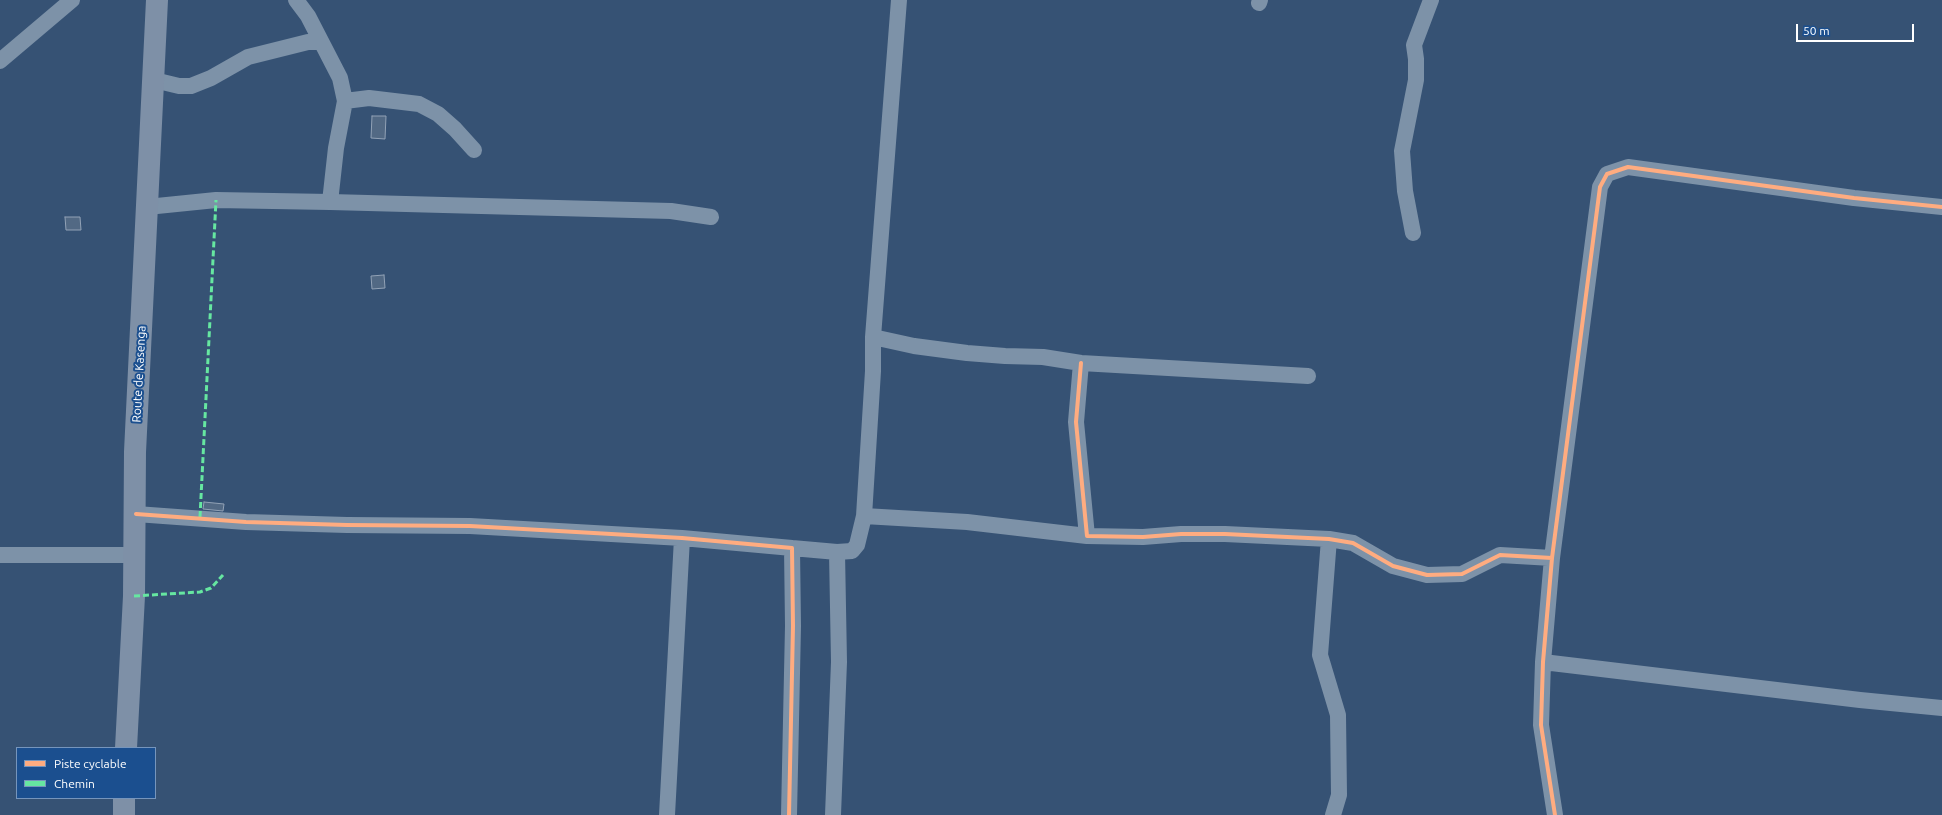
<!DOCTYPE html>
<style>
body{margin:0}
#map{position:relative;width:1942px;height:815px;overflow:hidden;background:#365274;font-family:Ubuntu,sans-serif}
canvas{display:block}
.legend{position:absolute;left:16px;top:747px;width:140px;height:52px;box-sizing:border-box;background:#1b4f8f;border:1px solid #7695bc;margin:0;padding:5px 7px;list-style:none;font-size:12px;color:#fff}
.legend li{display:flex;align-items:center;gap:8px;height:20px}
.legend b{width:20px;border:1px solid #7695bc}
.scale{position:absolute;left:1796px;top:24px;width:118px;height:18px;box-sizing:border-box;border:2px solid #fff;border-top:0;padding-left:5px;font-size:12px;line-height:14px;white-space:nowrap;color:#fff;-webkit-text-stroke:3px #1b4f8f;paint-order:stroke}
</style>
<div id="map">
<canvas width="1942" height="815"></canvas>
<ul class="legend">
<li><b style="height:5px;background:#ffac80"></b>Piste cyclable</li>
<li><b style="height:5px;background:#66e7a1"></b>Chemin</li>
</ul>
<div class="scale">50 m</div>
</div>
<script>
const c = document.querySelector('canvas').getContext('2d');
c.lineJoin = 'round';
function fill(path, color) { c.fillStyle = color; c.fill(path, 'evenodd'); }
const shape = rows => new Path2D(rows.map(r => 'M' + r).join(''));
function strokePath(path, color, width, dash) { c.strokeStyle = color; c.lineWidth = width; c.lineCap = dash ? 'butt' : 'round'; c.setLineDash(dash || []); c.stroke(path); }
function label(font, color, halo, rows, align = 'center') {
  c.font = font + ' Ubuntu,sans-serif'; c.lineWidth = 4; c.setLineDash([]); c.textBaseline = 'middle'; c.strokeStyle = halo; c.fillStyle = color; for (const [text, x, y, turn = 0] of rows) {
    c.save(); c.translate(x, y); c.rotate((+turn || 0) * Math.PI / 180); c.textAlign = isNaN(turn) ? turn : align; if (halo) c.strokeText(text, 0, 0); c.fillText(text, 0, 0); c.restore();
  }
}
const building = shape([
 [372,116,386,116,385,139,371,138,372,116],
 [65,217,80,217,81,230,66,230,65,217],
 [384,275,385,288,372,289,371,276,384,275],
 [204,502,224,504,223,511,203,509,204,502]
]);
const minor = shape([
 [1259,3,1260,0],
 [0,61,72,0],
 [154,80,179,86,191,86,211,78,248,57,308,42,321,42],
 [345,101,369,98,419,104,438,114,455,129,474,150],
 [330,202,671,211,711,217],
 [147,207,216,200,330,202,336,148,345,101,340,78,308,16,296,0],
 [1413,233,1405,191,1402,151,1416,80,1416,59,1414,45,1431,0],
 [873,337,914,346,967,353,1005,356,1043,357,1081,363,1308,376],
 [1081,363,1076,422,1087,536,1143,537,1181,534,1225,534,1329,539,1353,543,1393,566,1427,575,1462,574,1500,555,1552,558],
 [136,514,246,522,347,525,470,526,682,538,792,548,793,626,789,815],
 [864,516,967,522,1087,536],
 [1329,539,1320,655,1338,715,1339,795,1333,815],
 [792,548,837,552,839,662,833,815],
 [837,552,852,551,857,545,864,516,873,371,873,337,899,0],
 [0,555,135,555],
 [1543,662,1860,700,1942,708],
 [667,815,682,538],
 [1555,815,1541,725,1543,662,1552,558,1600,187,1607,174,1628,167,1854,198,1942,207]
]);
const trunk = shape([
 [126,748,134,596,135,452,157,0],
 [124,815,124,798]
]);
const quiet = shape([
 [200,517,216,200],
 [134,596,200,592,211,588,223,575]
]);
const cycleway = shape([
 [1081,363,1076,422,1087,536,1143,537,1181,534,1225,534,1329,539,1353,543,1393,566,1427,575,1462,574,1500,555,1552,558],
 [136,514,246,522,347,525,470,526,682,538,792,548,793,626,789,815],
 [1555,815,1541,725,1543,662,1552,558,1600,187,1607,174,1628,167,1854,198,1942,207]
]);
const streetNames = [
 ["Route de Kasenga",139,374,-87]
];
fill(building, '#526984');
strokePath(building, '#92a2b6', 1);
strokePath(minor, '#7d92a8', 16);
strokePath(trunk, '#7e90a7', 22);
strokePath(quiet, '#66e7a1', 3, [6, 3]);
strokePath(cycleway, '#ffac80', 4);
label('12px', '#fff', '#1b4f8f', streetNames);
</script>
